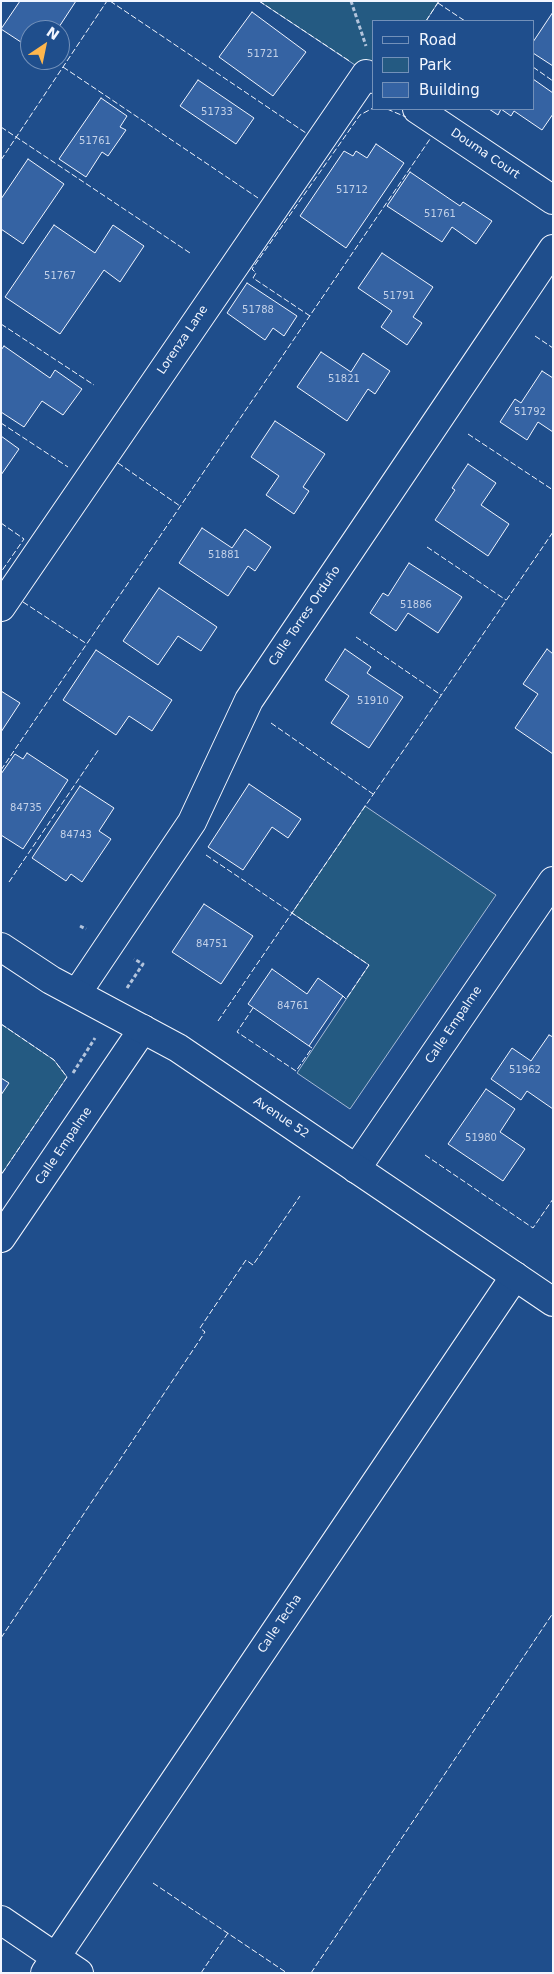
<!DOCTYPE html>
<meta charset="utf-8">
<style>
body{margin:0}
#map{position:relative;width:554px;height:1974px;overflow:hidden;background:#1f4e8c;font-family:"DejaVu Sans",sans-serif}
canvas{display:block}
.frame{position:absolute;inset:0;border:2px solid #f2f6ff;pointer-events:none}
.legend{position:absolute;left:372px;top:20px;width:162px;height:90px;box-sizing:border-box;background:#1f4e8c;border:1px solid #7391ba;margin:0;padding:6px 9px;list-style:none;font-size:15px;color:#f2f6ff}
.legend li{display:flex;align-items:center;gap:10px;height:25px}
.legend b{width:25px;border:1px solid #7391ba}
.north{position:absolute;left:20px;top:20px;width:50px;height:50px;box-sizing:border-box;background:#1f4e8c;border:1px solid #7391ba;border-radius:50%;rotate:34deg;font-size:14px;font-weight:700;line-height:20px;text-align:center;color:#f2f6ff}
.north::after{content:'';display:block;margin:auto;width:18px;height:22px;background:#ffb74d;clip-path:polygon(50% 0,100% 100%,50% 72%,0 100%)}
</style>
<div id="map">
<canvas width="554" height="1974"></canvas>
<div class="frame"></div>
<ul class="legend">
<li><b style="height:6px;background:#1f4e8c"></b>Road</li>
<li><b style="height:14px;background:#245a82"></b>Park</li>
<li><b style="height:14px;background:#3563a3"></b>Building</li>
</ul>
<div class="north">N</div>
</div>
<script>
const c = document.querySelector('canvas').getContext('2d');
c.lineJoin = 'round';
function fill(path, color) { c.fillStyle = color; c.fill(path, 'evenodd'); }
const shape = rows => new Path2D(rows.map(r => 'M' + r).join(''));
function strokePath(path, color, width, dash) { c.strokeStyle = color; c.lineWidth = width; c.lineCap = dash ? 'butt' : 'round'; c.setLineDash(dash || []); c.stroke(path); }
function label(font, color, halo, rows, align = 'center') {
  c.font = font + ' "DejaVu Sans",sans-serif'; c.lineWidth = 4; c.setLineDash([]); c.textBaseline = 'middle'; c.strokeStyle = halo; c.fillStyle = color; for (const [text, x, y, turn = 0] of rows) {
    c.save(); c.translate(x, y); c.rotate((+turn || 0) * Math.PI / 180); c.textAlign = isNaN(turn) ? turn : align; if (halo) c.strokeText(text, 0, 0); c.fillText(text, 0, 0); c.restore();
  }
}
const green = shape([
 [259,1,439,1,426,21,373,21,373,77,259,1],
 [365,806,496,895,350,1109,297,1073,369,965,292,913,365,806],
 [1,1024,54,1060,67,1077,1,1175,1,1024]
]);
const building = shape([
 [20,1,76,1,57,30,30,30,30,48,1,29,20,1],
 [252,12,306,52,273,96,219,57,252,12],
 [553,12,553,66,533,53,533,42,553,12],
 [533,79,553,93,553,114,542,130,514,111,511,116,501,109,498,115,489,109,533,109,533,79],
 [198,80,254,118,236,144,180,106,198,80],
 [101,98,127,116,120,127,126,130,108,156,102,152,86,177,59,159,101,98],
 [376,144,404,163,346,248,300,216,344,151,353,156,356,151,367,158,376,144],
 [28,159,64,184,23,244,1,229,1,199,28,159],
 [410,172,460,206,463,202,492,221,476,244,452,227,442,242,387,206,410,172],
 [54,225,95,253,113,225,144,246,120,282,104,270,60,334,5,297,54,225],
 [382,253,433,287,413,317,422,323,407,345,381,327,392,311,358,288,382,253],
 [247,283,297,316,284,336,273,328,265,340,227,313,247,283],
 [4,346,50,378,55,370,82,389,63,415,42,401,24,427,1,412,1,350,4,346],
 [321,352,351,372,363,353,390,371,375,394,368,389,347,421,297,387,321,352],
 [542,371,553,378,553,432,538,422,527,440,500,422,515,399,521,403,542,371],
 [275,421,325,454,303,487,309,491,294,514,266,495,279,476,251,457,275,421],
 [1,436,19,449,1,475,1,436],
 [468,464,496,483,481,505,509,524,488,556,435,520,455,490,452,488,468,464],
 [202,528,232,548,245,529,271,547,255,571,248,566,228,596,179,563,202,528],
 [409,563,462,597,438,633,408,613,396,631,370,613,383,593,388,596,409,563],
 [159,588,217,627,201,651,178,636,158,665,123,641,159,588],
 [345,649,371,667,367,673,403,697,369,748,331,723,349,696,325,680,345,649],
 [547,649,553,654,553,754,515,728,538,694,523,684,547,649],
 [96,650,172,700,152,731,129,716,116,735,63,700,96,650],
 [1,691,20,703,1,732,1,691],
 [27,753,68,780,23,849,1,835,1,774,15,754,23,759,27,753],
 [249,784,301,819,288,838,272,827,243,870,208,847,249,784],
 [80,786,114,808,99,831,111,839,82,882,71,874,66,881,32,858,80,786],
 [204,904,253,936,221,984,172,952,204,904],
 [272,969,307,994,318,978,343,996,309,1046,248,1004,272,969],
 [549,1035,553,1037,553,1109,527,1091,521,1100,491,1079,512,1048,531,1061,549,1035],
 [1,1078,9,1083,1,1095,1,1078],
 [486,1089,515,1109,500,1132,525,1149,503,1181,448,1144,486,1089]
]);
const path = shape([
 [351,1,366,46],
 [80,926,86,929],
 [127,988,143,964,134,959],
 [73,1073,95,1038]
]);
const minor = shape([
 [417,109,553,200],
 [1,607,366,74,373,79],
 [77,993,192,822,249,700,553,249],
 [356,1169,553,881],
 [1,1238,143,1029],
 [1,1920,79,1973],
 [45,1973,515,1276]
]);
const secondary = shape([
 [1,947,51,980,178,1048,553,1302]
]);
const fence = shape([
 [110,1,306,133],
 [259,1,351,62],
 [438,3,465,21],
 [426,21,439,1],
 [63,67,258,198],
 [533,67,553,81],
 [387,109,406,117],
 [1,127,190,253],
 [1,160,107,1],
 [310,316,253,278,256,273,252,269,360,115,373,108],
 [1,324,94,385],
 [535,336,553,348],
 [1,423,68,467],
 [468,434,553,490],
 [118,463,180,506],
 [1,523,24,539,1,572],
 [427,547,506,600],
 [23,602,87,644],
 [356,637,441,695],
 [271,723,373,794],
 [1,770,430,139],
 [206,855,369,965,346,999,343,996],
 [9,882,99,749],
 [253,1008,237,1032,296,1071,312,1048,309,1046],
 [218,1021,553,532],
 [1,1024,54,1060,67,1077,1,1175],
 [425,1155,533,1228,553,1199],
 [1,1638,205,1332,200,1328,246,1260,253,1265,300,1196],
 [153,1883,287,1973],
 [201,1973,228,1933],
 [311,1973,553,1613]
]);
const numberNames = [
 ["51721",263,54],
 ["51733",217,112],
 ["51761",95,141],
 ["51712",352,190],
 ["51761",440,214],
 ["51767",60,276],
 ["51791",399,296],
 ["51788",258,310],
 ["51821",344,379],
 ["51792",530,412],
 ["51881",224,555],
 ["51886",416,605],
 ["51910",373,701],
 ["84735",26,808],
 ["84743",76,835],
 ["84751",212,944],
 ["84761",293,1006],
 ["51962",525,1070],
 ["51980",481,1138]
];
const streetNames = [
 ["Douma Court",485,154,34],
 ["Lorenza Lane",183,340,-56],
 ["Calle Torres Orduño",305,616,-56],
 ["Calle Empalme",454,1025,-56],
 ["Avenue 52",281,1118,34],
 ["Calle Empalme",64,1146,-56],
 ["Calle Techa",280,1624,-56]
];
fill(green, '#245a82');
strokePath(green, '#a8bbd7', 1);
fill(building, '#3563a3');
strokePath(building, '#f2f6ff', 1);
strokePath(minor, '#f2f6ff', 30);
strokePath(secondary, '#f2f6ff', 30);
strokePath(path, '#b3c4dc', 3, [4, 2.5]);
strokePath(minor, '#1f4e8c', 28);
strokePath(secondary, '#1f4e8c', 28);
strokePath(fence, '#f2f6ff', 1, [6, 2.5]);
label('10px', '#c3d1e8', null, numberNames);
label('12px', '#f2f6ff', '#1f4e8c', streetNames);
</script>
